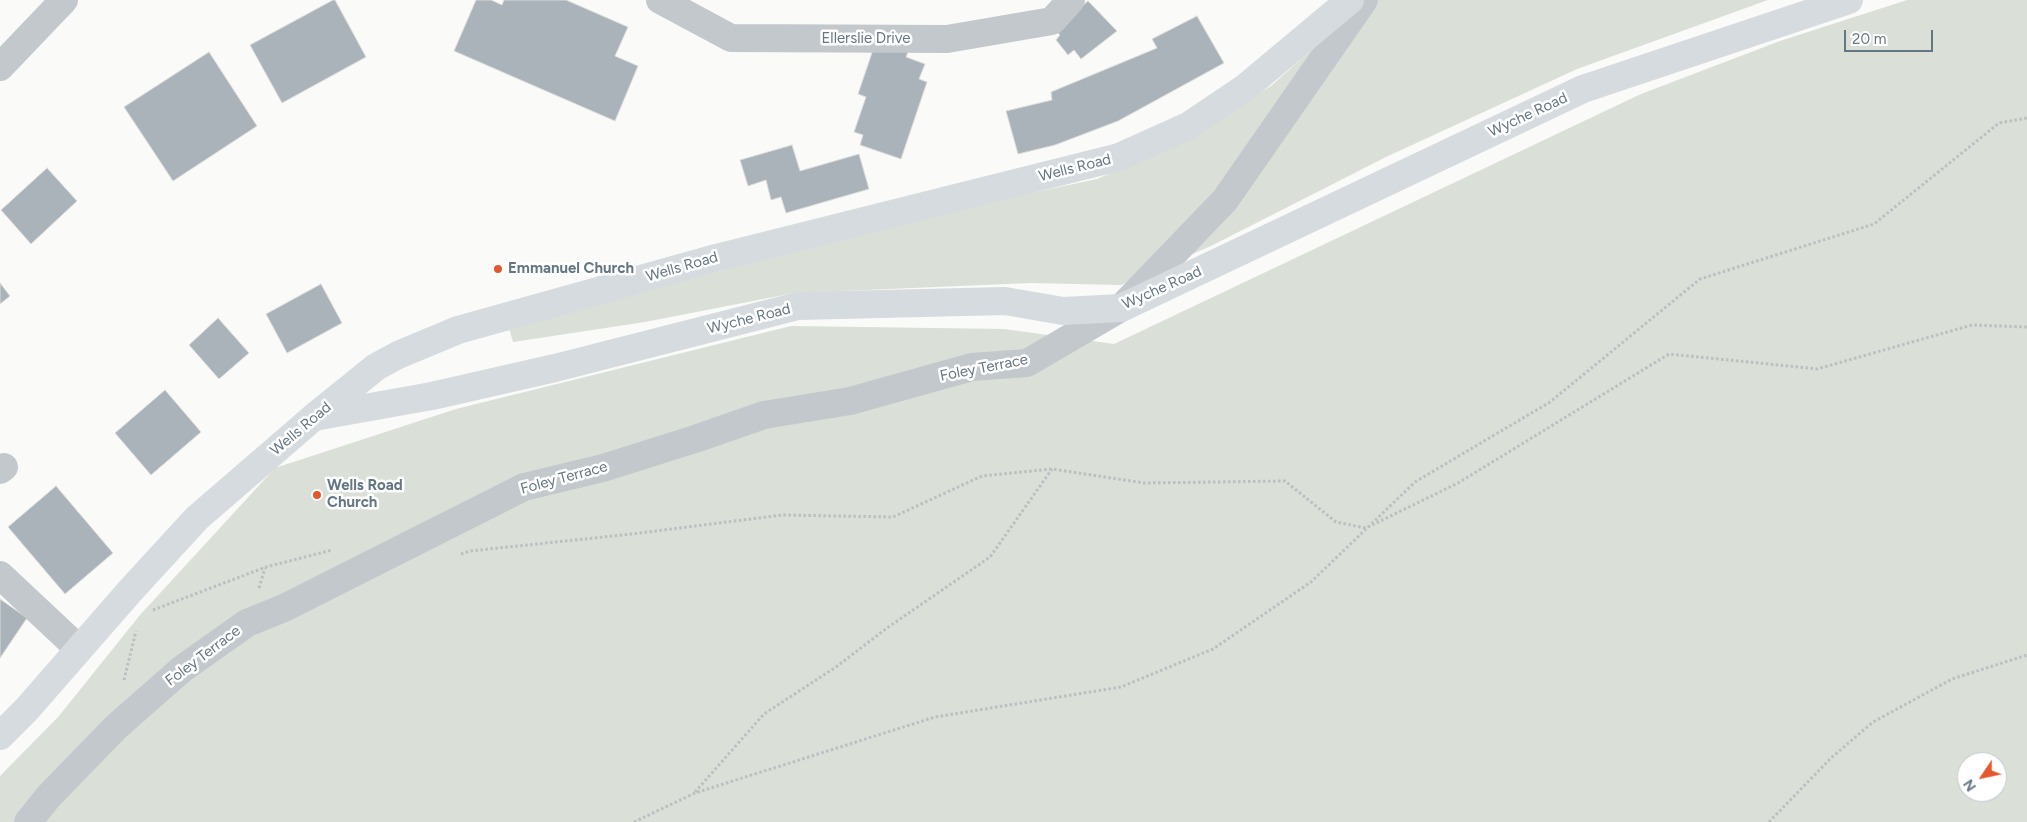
<!DOCTYPE html>
<style>
body{margin:0}
#map{position:relative;width:2027px;height:822px;overflow:hidden;background:#fafaf8;font-family:Figtree,sans-serif}
canvas{display:block}
.north{position:absolute;left:1957px;top:752px;width:50px;height:50px;box-sizing:border-box;background:#fff;border:1px solid #c1c8cd;border-radius:50%;rotate:236deg;font-size:14px;font-weight:700;line-height:20px;text-align:center;color:#657683}
.north::after{content:'';display:block;margin:auto;width:18px;height:22px;background:#e4572e;clip-path:polygon(50% 0,100% 100%,50% 72%,0 100%)}
.scale{position:absolute;left:1844px;top:30px;width:89px;height:22px;box-sizing:border-box;border:2px solid #657683;border-top:0;padding-left:6px;font-size:15px;line-height:18px;white-space:nowrap;color:#657683;-webkit-text-stroke:4px #fff;paint-order:stroke}
</style>
<div id="map">
<canvas width="2027" height="822"></canvas>
<div class="north">N</div>
<div class="scale">20 m</div>
</div>
<script>
const c = document.querySelector('canvas').getContext('2d');
c.lineJoin = 'round';
function fill(path, color) { c.fillStyle = color; c.fill(path, 'evenodd'); }
const shape = rows => new Path2D(rows.map(r => 'M' + r).join(''));
function strokePath(path, color, width, dash) { c.strokeStyle = color; c.lineWidth = width; c.lineCap = dash ? 'butt' : 'round'; c.setLineDash(dash || []); c.stroke(path); }
function label(font, color, halo, rows, align = 'center') {
  c.font = font + ' Figtree,sans-serif'; c.lineWidth = 5; c.setLineDash([]); c.textBaseline = 'middle'; c.strokeStyle = halo; c.fillStyle = color; for (const [text, x, y, turn = 0] of rows) {
    c.save(); c.translate(x, y); c.rotate((+turn || 0) * Math.PI / 180); c.textAlign = isNaN(turn) ? turn : align; if (halo) c.strokeText(text, 0, 0); c.fillText(text, 0, 0); c.restore();
  }
}
const green = shape([
 [1368,0,1768,0,1577,69,1386,157,1211,246,1121,285,1031,283,794,293,645,322,513,342,509,328,937,213,1097,179,1185,141,1271,86],
 [1907,0,2027,0,2027,822,0,822,0,776,59,716,140,615,275,468,456,409,791,326,1004,329,1114,344,1641,94,1780,41],
 [1967,762,1997,762,1997,792,1967,792]
]);
const building = shape([
 [333,0,335,0,366,57,282,103,250,45,333,0],
 [476,0,491,0,502,5,504,0,566,0,628,27,615,56,638,66,615,121,454,51,476,0],
 [1088,1,1117,31,1081,59,1074,50,1068,55,1056,40,1060,35,1055,30,1088,1],
 [1197,16,1224,63,1118,121,1055,145,1018,154,1006,111,1052,100,1051,92,1157,48,1152,39,1197,16],
 [876,41,908,52,906,57,925,64,919,79,927,82,901,159,860,145,863,135,854,132,866,97,858,94,876,41],
 [209,52,257,126,173,181,124,107,209,52],
 [792,145,800,171,859,154,869,189,786,213,781,197,771,200,766,180,748,186,740,160,792,145],
 [47,168,77,201,31,244,1,210,47,168],
 [0,283,10,296,0,304,0,283],
 [321,284,342,323,287,353,266,314,321,284],
 [218,318,249,353,219,379,189,345,218,318],
 [165,390,201,432,151,475,115,433,165,390],
 [56,486,113,553,65,594,8,527,56,486],
 [0,599,27,618,0,658,0,599]
]);
const path = shape([
 [461,554,470,551,632,534,782,515,893,517,982,476,1052,469,1144,483,1285,481,1336,522,1366,528,1458,483,1669,354,1817,369,1972,325,2027,327],
 [259,588,265,568],
 [153,610,266,567,332,550],
 [124,680,136,631],
 [695,792,764,714,836,667,887,628,990,557,1052,469],
 [634,822,695,793,935,717,1121,687,1213,649,1311,582,1415,482,1550,402,1700,279,1874,224,1999,123,2027,118],
 [1769,822,1831,758,1873,722,1952,679,2027,655]
]);
const minor = shape([
 [660,0,731,38,947,39,1052,21,1071,0],
 [0,67,64,0],
 [0,470,4,467],
 [0,575,79,649],
 [28,822,49,796,116,727,182,669,247,623,284,608,524,487,603,468,695,439,764,415,850,401,972,367,1027,363,1121,308,1225,200,1364,0]
]);
const major = shape([
 [314,417,432,396,555,368,798,306,1005,301,1063,311,1121,308,1583,89,1849,0]
]);
const highway = shape([
 [0,736,27,709,130,591,197,518,314,417,376,367,398,355,458,330,716,258,1119,157,1188,126,1246,87,1350,0]
]);
const markers = [
 [498,269,5,"#e4572e"],
 [317,495,5,"#e4572e"]
];
const streetNames = [
 ["Ellerslie Drive",866,39],
 ["Wyche Road",1528,115,-25],
 ["Wells Road",1075,168,-14],
 ["Wells Road",682,267,-16],
 ["Wyche Road",1162,288,-24],
 ["Wyche Road",749,319,-14],
 ["Foley Terrace",984,368,-11],
 ["Wells Road",301,429,-40],
 ["Foley Terrace",564,478,-15],
 ["Foley Terrace",203,656,-37]
];
const poiNames = [
 ["Emmanuel Church",508,269],
 ["Wells Road",327,486],
 ["Church",327,503]
];
fill(green, '#dadfd7');
fill(building, '#aab3b9');
strokePath(building, '#dcdcda', 1);
strokePath(path, '#bbbfc2', 3, [2.5, 2.5]);
strokePath(minor, '#c3c8cc', 28);
strokePath(major, '#d6dbdf', 28);
strokePath(highway, '#d6dbdf', 28);
for (const [x, y, r, color] of markers) { const dot = new Path2D(); dot.arc(x, y, r, 0, 2 * Math.PI); c.fillStyle = color; c.fill(dot); strokePath(dot, '#fff', 2); }
label('15px', '#657683', '#fff', streetNames);
label('bold 15px', '#657683', '#fff', poiNames, 'left');
</script>
